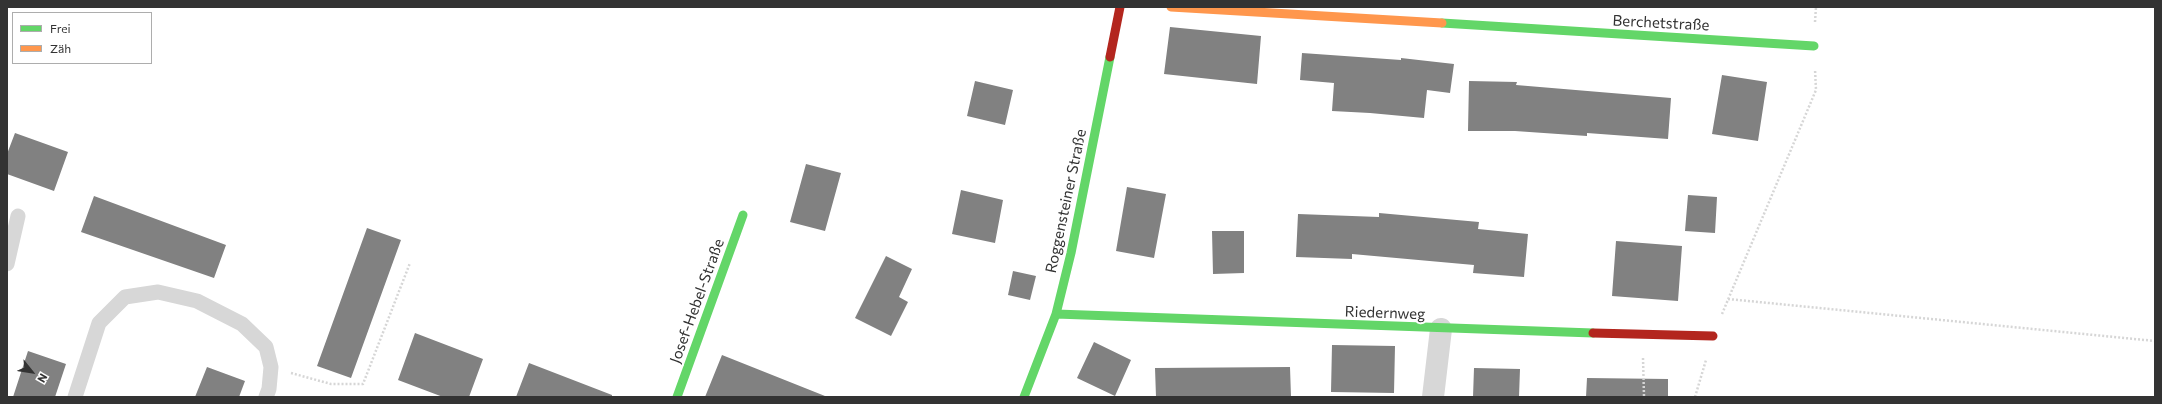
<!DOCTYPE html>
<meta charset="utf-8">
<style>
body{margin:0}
#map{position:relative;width:2162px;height:404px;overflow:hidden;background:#fff;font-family:Commissioner,sans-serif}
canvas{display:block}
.frame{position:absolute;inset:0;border:8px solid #333;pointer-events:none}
.legend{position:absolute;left:12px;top:12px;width:140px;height:52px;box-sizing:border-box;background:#fff;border:1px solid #adadad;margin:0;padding:5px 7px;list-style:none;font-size:12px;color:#333}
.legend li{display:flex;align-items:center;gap:8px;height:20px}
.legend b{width:20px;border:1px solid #adadad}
.north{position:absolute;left:12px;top:352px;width:40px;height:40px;-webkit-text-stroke:3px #fff;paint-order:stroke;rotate:120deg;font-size:11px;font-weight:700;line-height:16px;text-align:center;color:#333}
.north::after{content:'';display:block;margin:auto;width:14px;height:18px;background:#333;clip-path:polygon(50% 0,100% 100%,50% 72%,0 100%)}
</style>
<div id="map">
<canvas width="2162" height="404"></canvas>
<div class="frame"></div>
<ul class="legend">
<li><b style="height:5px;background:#63d668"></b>Frei</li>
<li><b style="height:5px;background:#ff974d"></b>Zäh</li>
</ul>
<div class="north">N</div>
</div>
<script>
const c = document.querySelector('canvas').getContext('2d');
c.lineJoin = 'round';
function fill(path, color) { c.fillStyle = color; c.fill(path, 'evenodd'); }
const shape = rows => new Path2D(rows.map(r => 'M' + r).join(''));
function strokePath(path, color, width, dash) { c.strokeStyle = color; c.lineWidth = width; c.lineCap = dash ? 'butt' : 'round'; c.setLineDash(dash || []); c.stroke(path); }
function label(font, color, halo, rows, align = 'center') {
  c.font = font + ' Commissioner,sans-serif'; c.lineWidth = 4; c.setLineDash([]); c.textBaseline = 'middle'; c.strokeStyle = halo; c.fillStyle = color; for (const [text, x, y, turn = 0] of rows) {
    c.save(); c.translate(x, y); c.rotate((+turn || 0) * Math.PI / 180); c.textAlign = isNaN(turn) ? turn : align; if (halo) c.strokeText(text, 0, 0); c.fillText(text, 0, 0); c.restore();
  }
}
const building = shape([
 [1170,27,1261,36,1257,84,1164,74],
 [1302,53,1401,60,1401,58,1454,64,1450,93,1427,90,1424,118,1370,113,1332,111,1334,83,1300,80],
 [1722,75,1767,82,1758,141,1712,134],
 [975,81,1013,90,1005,125,967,116],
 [1469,81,1517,82,1516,85,1671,98,1668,139,1587,133,1587,136,1515,131,1468,131],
 [15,133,68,152,54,191,7,174,7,154],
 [806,164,841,173,825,231,790,222],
 [1127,187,1166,194,1154,258,1116,251],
 [961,190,1003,200,995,243,952,234],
 [1688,195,1717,197,1715,233,1685,231],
 [94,196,226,245,214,278,81,232],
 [1379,213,1479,222,1478,229,1528,234,1524,277,1473,273,1474,265,1352,254,1352,259,1296,257,1298,214,1379,217],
 [367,228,401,240,351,378,317,366],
 [1212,231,1244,231,1244,273,1213,274],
 [1616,241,1682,246,1678,301,1612,296],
 [886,256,912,269,899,297,908,302,891,336,855,318],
 [1013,271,1036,276,1030,300,1008,295],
 [415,333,483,359,469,397,443,397,398,380],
 [1094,342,1131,360,1115,396,1077,378],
 [1332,345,1395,346,1394,393,1331,392],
 [28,351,66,364,55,397,13,397],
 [722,355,825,396,825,397,705,397],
 [529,363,612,395,612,397,516,397],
 [207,367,245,381,239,397,195,397],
 [1290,367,1291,397,1156,397,1155,368],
 [1474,368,1520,369,1519,397,1473,397],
 [1587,378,1668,379,1668,397,1586,397]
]);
const path = shape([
 [1815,22,1816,7],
 [1728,299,2155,341],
 [1722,314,1816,90,1815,69],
 [1643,358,1644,396],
 [291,373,331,384,363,384,410,263],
 [1695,397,1706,360]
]);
const lane = shape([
 [7,264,18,216],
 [75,397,99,323,125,297,158,292,197,301,242,324,266,347,271,367,269,389,266,397]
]);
const street = shape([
 [1433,397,1441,329]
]);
const fast = shape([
 [1442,23,1814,46],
 [1056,314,1593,333],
 [677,397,743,215],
 [1024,397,1056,314,1071,253,1110,57]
]);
const slow = shape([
 [1171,7,1442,23]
]);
const jam = shape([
 [1110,57,1120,7],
 [1593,333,1713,336]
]);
const streetNames = [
 ["Berchetstraße",1661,23,3],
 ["Roggensteiner Straße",1066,201,-78],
 ["Josef-Hebel-Straße",697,301,-70],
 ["Riedernweg",1385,313,2]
];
fill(building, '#818181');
strokePath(path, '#d6d6d6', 2.5, [2, 2]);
strokePath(lane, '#d7d7d7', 15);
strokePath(street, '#d7d7d7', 22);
strokePath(fast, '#63d668', 9);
strokePath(slow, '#ff974d', 9);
strokePath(jam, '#b3261e', 9);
label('15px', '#333', '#fff', streetNames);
</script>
